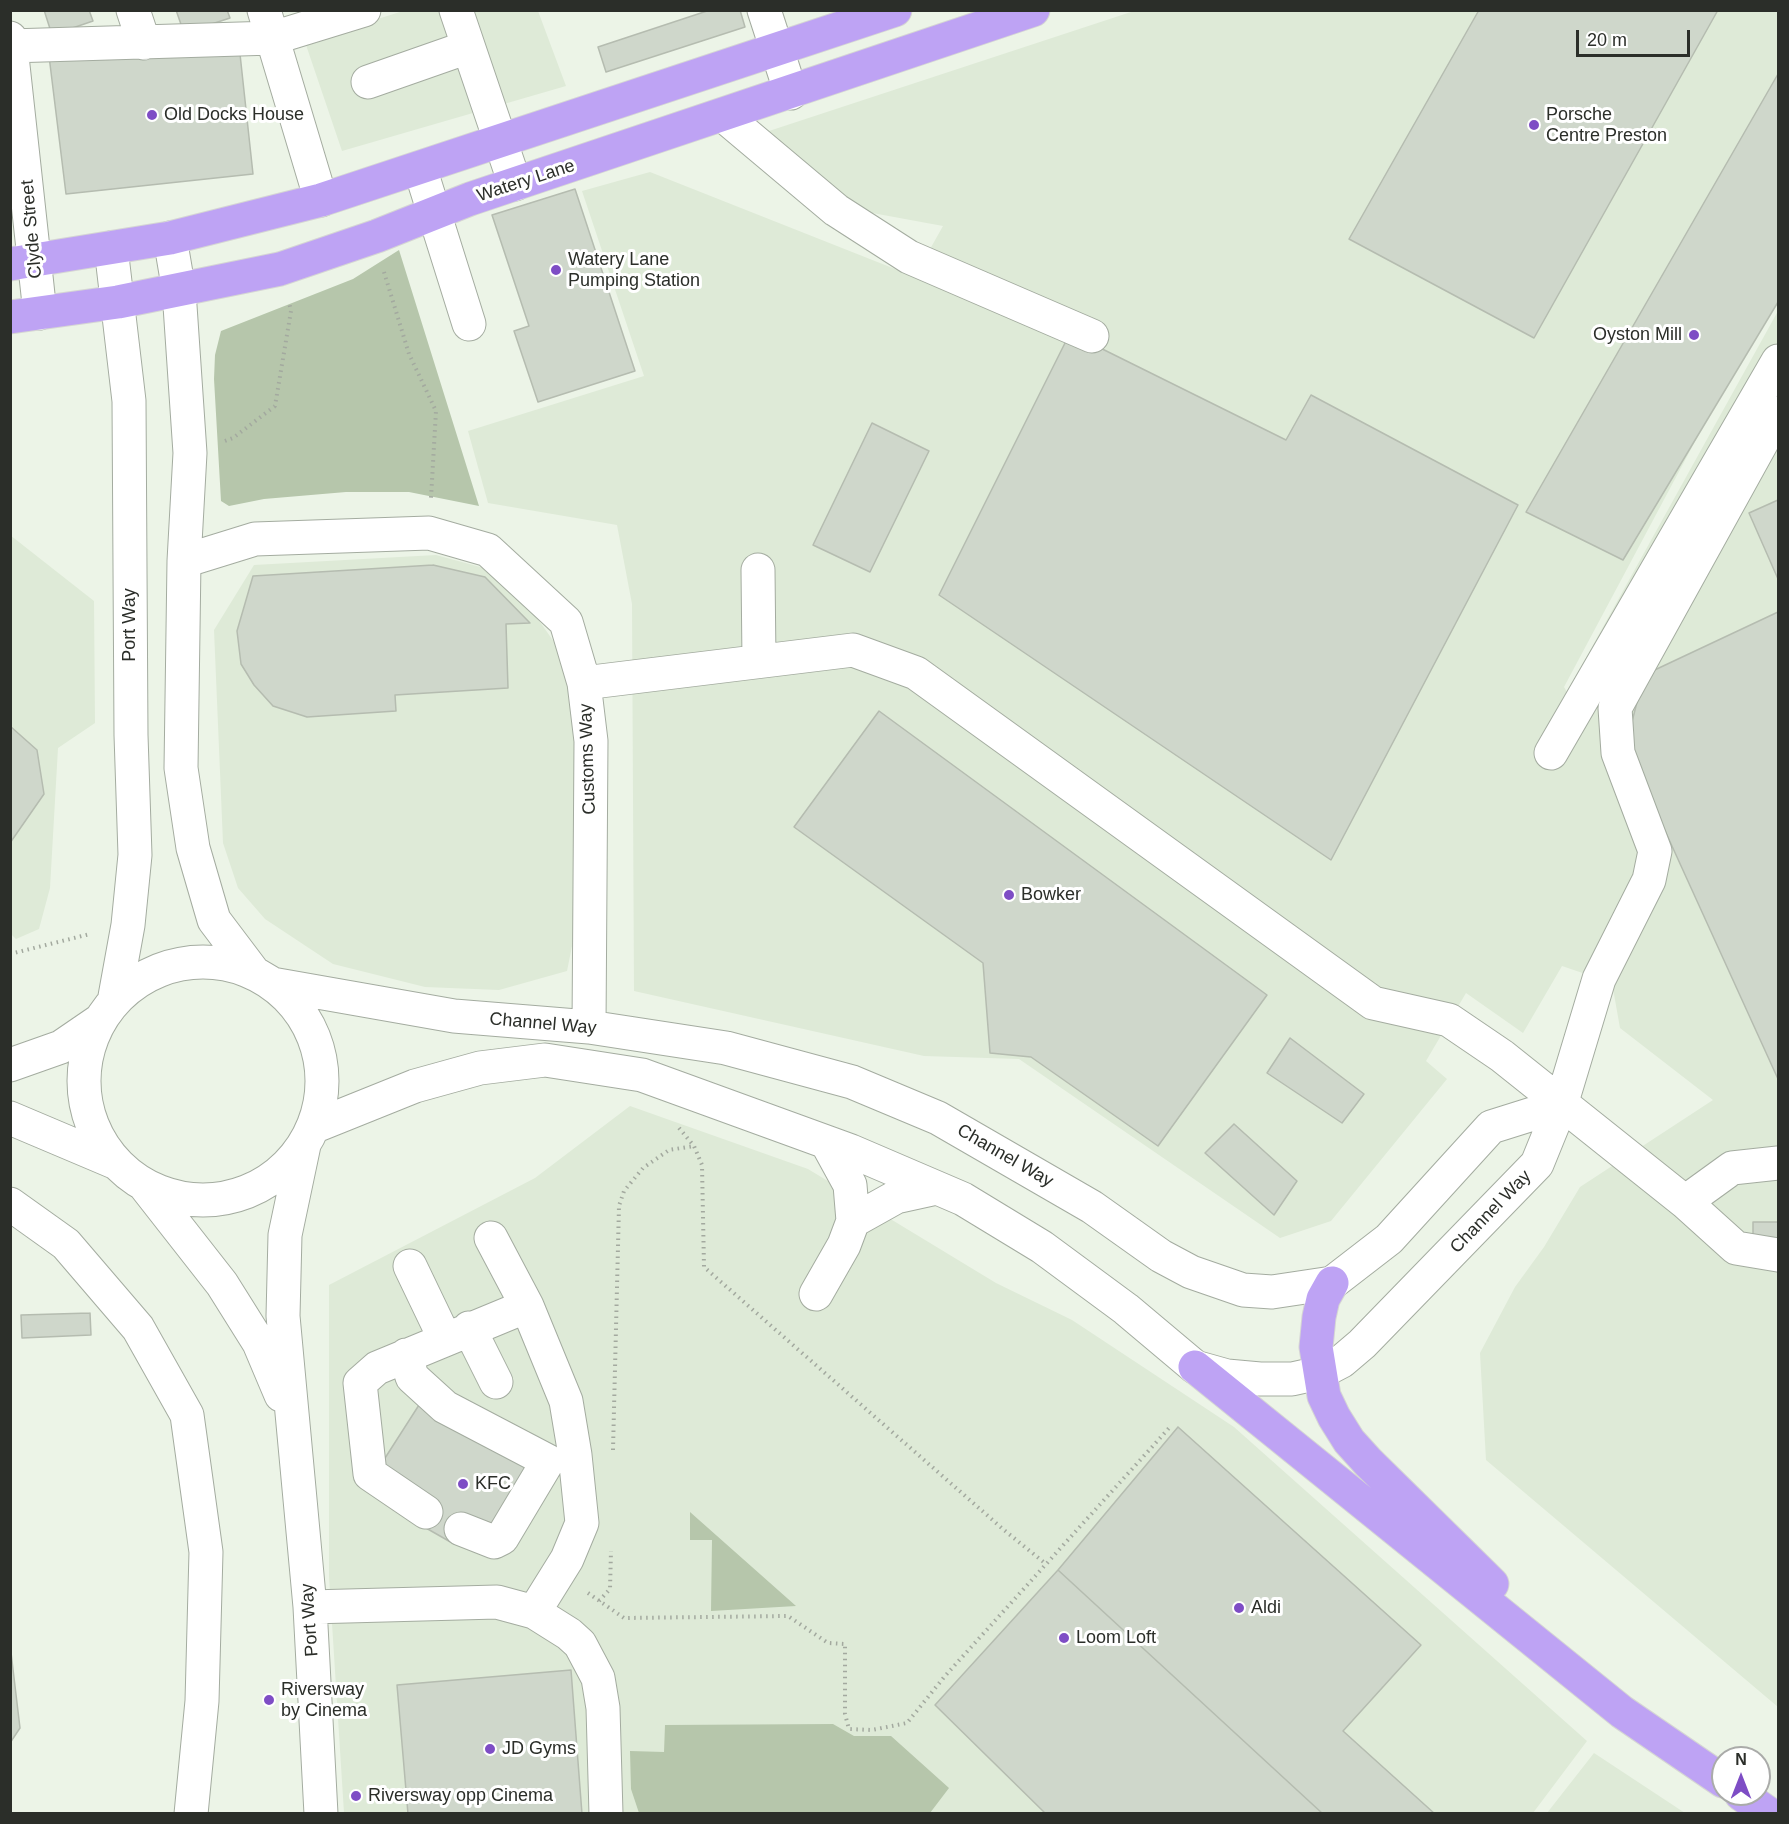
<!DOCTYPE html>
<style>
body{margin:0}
#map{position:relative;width:1789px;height:1824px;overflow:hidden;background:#ecf4e7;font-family:Helvetica,sans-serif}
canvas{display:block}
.frame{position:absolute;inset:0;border:12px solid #2b2e29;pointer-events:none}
.north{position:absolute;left:1711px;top:1746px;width:60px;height:60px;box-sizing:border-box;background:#fff;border:2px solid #aaaba9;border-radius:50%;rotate:0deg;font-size:16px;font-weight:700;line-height:24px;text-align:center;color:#2b2e29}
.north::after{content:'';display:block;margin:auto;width:21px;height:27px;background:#7e4dc5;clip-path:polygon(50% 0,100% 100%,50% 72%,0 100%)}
.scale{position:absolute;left:1576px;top:30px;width:114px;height:27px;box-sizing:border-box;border:3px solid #2b2e29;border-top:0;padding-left:8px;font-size:18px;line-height:21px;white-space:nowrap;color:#2b2e29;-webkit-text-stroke:4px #fff;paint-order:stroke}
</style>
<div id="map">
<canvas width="1789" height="1824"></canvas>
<div class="frame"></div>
<div class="north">N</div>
<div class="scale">20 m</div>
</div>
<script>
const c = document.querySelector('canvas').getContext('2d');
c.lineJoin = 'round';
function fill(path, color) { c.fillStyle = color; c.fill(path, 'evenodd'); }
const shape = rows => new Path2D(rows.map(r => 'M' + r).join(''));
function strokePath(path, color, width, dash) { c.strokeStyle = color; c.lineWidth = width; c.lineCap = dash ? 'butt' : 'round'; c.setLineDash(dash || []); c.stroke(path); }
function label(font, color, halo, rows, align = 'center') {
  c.font = font + ' Helvetica,sans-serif'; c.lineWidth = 6; c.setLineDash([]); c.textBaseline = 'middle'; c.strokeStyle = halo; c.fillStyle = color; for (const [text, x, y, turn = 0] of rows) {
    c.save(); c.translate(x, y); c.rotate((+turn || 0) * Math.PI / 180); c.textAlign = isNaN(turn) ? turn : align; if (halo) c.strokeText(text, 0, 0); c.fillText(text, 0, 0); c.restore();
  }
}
const built = shape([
 [403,11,538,11,566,86,342,151,305,42],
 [1134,11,1778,11,1778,286,1564,687,1567,692,1778,311,1778,1707,1486,1460,1480,1353,1515,1287,1544,1247,1580,1187,1713,1100,1620,1028,1612,983,1562,966,1523,1033,1466,993,1426,1061,1447,1079,1331,1221,1280,1238,1019,1059,924,1056,634,991,632,604,617,525,488,503,468,431,644,376,582,191,650,172,933,284,916,274,943,226,818,203,769,131],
 [10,535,94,601,95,723,58,748,50,888,39,929,16,939,10,933],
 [436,555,484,568,528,605,559,649,578,723,583,891,567,971,499,990,425,987,333,964,265,919,238,888,223,843,214,630,254,565],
 [630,1106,808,1169,996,1283,1072,1320,1234,1427,1587,1741,1533,1813,344,1813,329,1576,329,1285,535,1178],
 [1594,1753,1685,1813,1547,1813]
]);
const green = shape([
 [399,250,479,506,409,492,346,492,264,499,229,506,221,501,214,379,215,355,221,331,353,279],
 [690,1512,796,1606,711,1611,712,1540,690,1540],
 [833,1724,854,1736,891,1736,949,1788,930,1813,639,1813,631,1789,630,1751,664,1752,665,1725]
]);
const building = shape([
 [44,10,89,10,93,21,52,35,44,10],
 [176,10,227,10,230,18,184,33,176,10],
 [710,10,740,10,745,27,606,72,598,47,710,10],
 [1479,10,1718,10,1534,338,1349,239,1479,10],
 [240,54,253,174,66,194,49,56,240,54],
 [1778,74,1778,302,1623,560,1526,512,1778,74],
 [575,189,635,371,538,402,514,331,529,326,492,215,575,189],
 [1070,333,1286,440,1311,395,1518,505,1331,860,939,595,1070,333],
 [872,423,929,451,870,572,813,545,872,423],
 [1778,500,1778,579,1749,513,1778,500],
 [433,565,485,577,530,623,506,624,508,688,395,695,396,711,307,717,273,706,254,685,241,664,237,631,253,576,433,565],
 [1778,612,1778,1079,1626,745,1644,675,1778,612],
 [879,711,1267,995,1158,1146,1031,1057,990,1053,983,963,794,827,879,711],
 [10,726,37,750,44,794,10,843,10,726],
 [1290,1038,1364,1094,1342,1123,1267,1073,1290,1038],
 [1234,1124,1297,1181,1274,1215,1205,1153,1234,1124],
 [1753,1222,1778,1222,1778,1244,1753,1245,1753,1222],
 [90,1313,91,1335,22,1338,21,1315,90,1313],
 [419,1405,529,1466,496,1531,467,1517,454,1544,419,1524,378,1469,419,1405],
 [1178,1427,1421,1645,1343,1731,1435,1814,1323,1814,1058,1570,1178,1427],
 [1058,1570,1323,1814,1046,1814,935,1705,1058,1570],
 [10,1644,20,1728,10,1743,10,1644],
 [571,1670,582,1814,408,1814,397,1685,571,1670]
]);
const path = shape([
 [384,272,409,354,436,411,431,498],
 [225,441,233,438,275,406,291,311,289,302],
 [10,954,90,934],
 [679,1128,694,1146,702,1165,704,1267,1004,1530,1046,1564],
 [613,1450,619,1206,624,1191,643,1168,669,1150,694,1146],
 [588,1593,624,1618,788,1616,828,1643,845,1644,845,1714,849,1729,872,1730,907,1723,945,1676,1170,1427],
 [599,1601,610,1589,611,1551]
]);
const minor = shape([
 [133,10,144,43],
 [264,10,321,200],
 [456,10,515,184],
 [764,10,791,93],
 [10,38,40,313],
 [10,46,273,38,364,10],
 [368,82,468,47],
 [723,115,836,210,909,257,1092,336],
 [420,168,469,324],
 [170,238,179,291,190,453,184,561,181,768,193,848,214,920,254,973],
 [111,248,129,401,131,735,135,855,128,925,114,1002],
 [184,561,255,539,429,533,488,550,566,622,584,683,591,741,589,1027],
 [758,570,759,661],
 [584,683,853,650,916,673,1373,1003,1449,1020,1502,1056,1685,1202,1736,1248,1778,1255],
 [1551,753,1778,361],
 '84 1081a119 119 0 1 1 238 0a119 119 0 1 1-238 0Z',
 [272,984,454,1016,589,1027,726,1048,852,1082,938,1118,1092,1207,1161,1256,1191,1272,1243,1290,1272,1292,1332,1283,1389,1239,1491,1127,1561,1105],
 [10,1065,61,1047,99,1021],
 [10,1118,114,1162],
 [313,1127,415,1086,480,1068,545,1060,642,1075,851,1151,963,1199,1042,1247,1126,1309,1195,1367,1227,1376,1260,1379,1292,1379,1319,1373,1342,1361,1362,1344,1537,1164,1561,1105,1599,979,1649,880,1655,851,1618,753,1615,708,1778,413],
 [304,1145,285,1235,283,1316,310,1607,321,1814],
 [146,1187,222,1284,259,1343,281,1395],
 [1685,1202,1732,1168,1778,1163],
 [10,1204,66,1244,138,1328,187,1415,206,1552,202,1701,191,1814],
 [853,1221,896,1197,937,1188],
 [491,1238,527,1306,566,1401,575,1455,582,1523,567,1559,534,1612],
 [410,1266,445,1339],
 [816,1294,844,1245,853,1221,850,1185,827,1143],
 [469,1328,496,1382],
 [406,1355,412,1377,445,1407,548,1461,502,1538,494,1542,461,1529],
 [426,1512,370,1474,360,1383,377,1368,527,1306],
 [310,1607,497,1602,534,1612,569,1634,580,1644,598,1678,603,1708,606,1814]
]);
const highway = shape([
 [10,264,170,238,321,200,895,10],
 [10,317,118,302,280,269,377,236,470,199,1033,10],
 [1332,1283,1323,1299,1319,1317,1316,1347,1324,1396,1334,1417,1349,1441,1368,1462,1492,1584],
 [1195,1367,1622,1712,1723,1781],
 [1741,1794,1769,1814]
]);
const markers = [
 [152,115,6,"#7e4dc5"],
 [1534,125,6,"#7e4dc5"],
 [556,270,6,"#7e4dc5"],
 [1694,335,6,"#7e4dc5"],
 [1009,895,6,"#7e4dc5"],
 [463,1484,6,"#7e4dc5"],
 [1239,1608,6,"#7e4dc5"],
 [1064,1638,6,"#7e4dc5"],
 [269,1700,6,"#7e4dc5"],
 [490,1749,6,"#7e4dc5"],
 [356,1796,6,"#7e4dc5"]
];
const poiNames = [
 ["Old Docks House",164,115],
 ["Porsche",1546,115],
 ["Centre Preston",1546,136],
 ["Watery Lane",568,260],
 ["Pumping Station",568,281],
 ["Oyston Mill",1682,335,"right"],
 ["Bowker",1021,895],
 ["KFC",475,1484],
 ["Aldi",1251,1608],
 ["Loom Loft",1076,1638],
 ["Riversway",281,1690],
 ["by Cinema",281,1711],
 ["JD Gyms",502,1749],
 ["Riversway opp Cinema",368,1796]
];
const streetNames = [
 ["Watery Lane",526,181,-18],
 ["Clyde Street",32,229,-95],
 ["Port Way",130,625,-90],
 ["Customs Way",588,759,-92],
 ["Channel Way",543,1024,5],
 ["Channel Way",1005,1156,30],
 ["Channel Way",1491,1212,-46],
 ["Port Way",310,1620,-94]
];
fill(built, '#deead7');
fill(green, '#b6c6ab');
fill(building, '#cfd7cb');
strokePath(building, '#b5bcb0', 1.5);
strokePath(minor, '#a4aca0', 35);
strokePath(highway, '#d5d5d4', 35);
strokePath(path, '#a3a99f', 4, [1.5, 4.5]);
strokePath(minor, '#fff', 33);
strokePath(highway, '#bea3f4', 33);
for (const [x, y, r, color] of markers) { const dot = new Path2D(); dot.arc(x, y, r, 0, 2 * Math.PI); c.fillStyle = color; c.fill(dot); strokePath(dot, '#fff', 2); }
label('18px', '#2b2e29', '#fff', poiNames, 'left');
label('18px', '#2b2e29', '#fff', streetNames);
</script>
